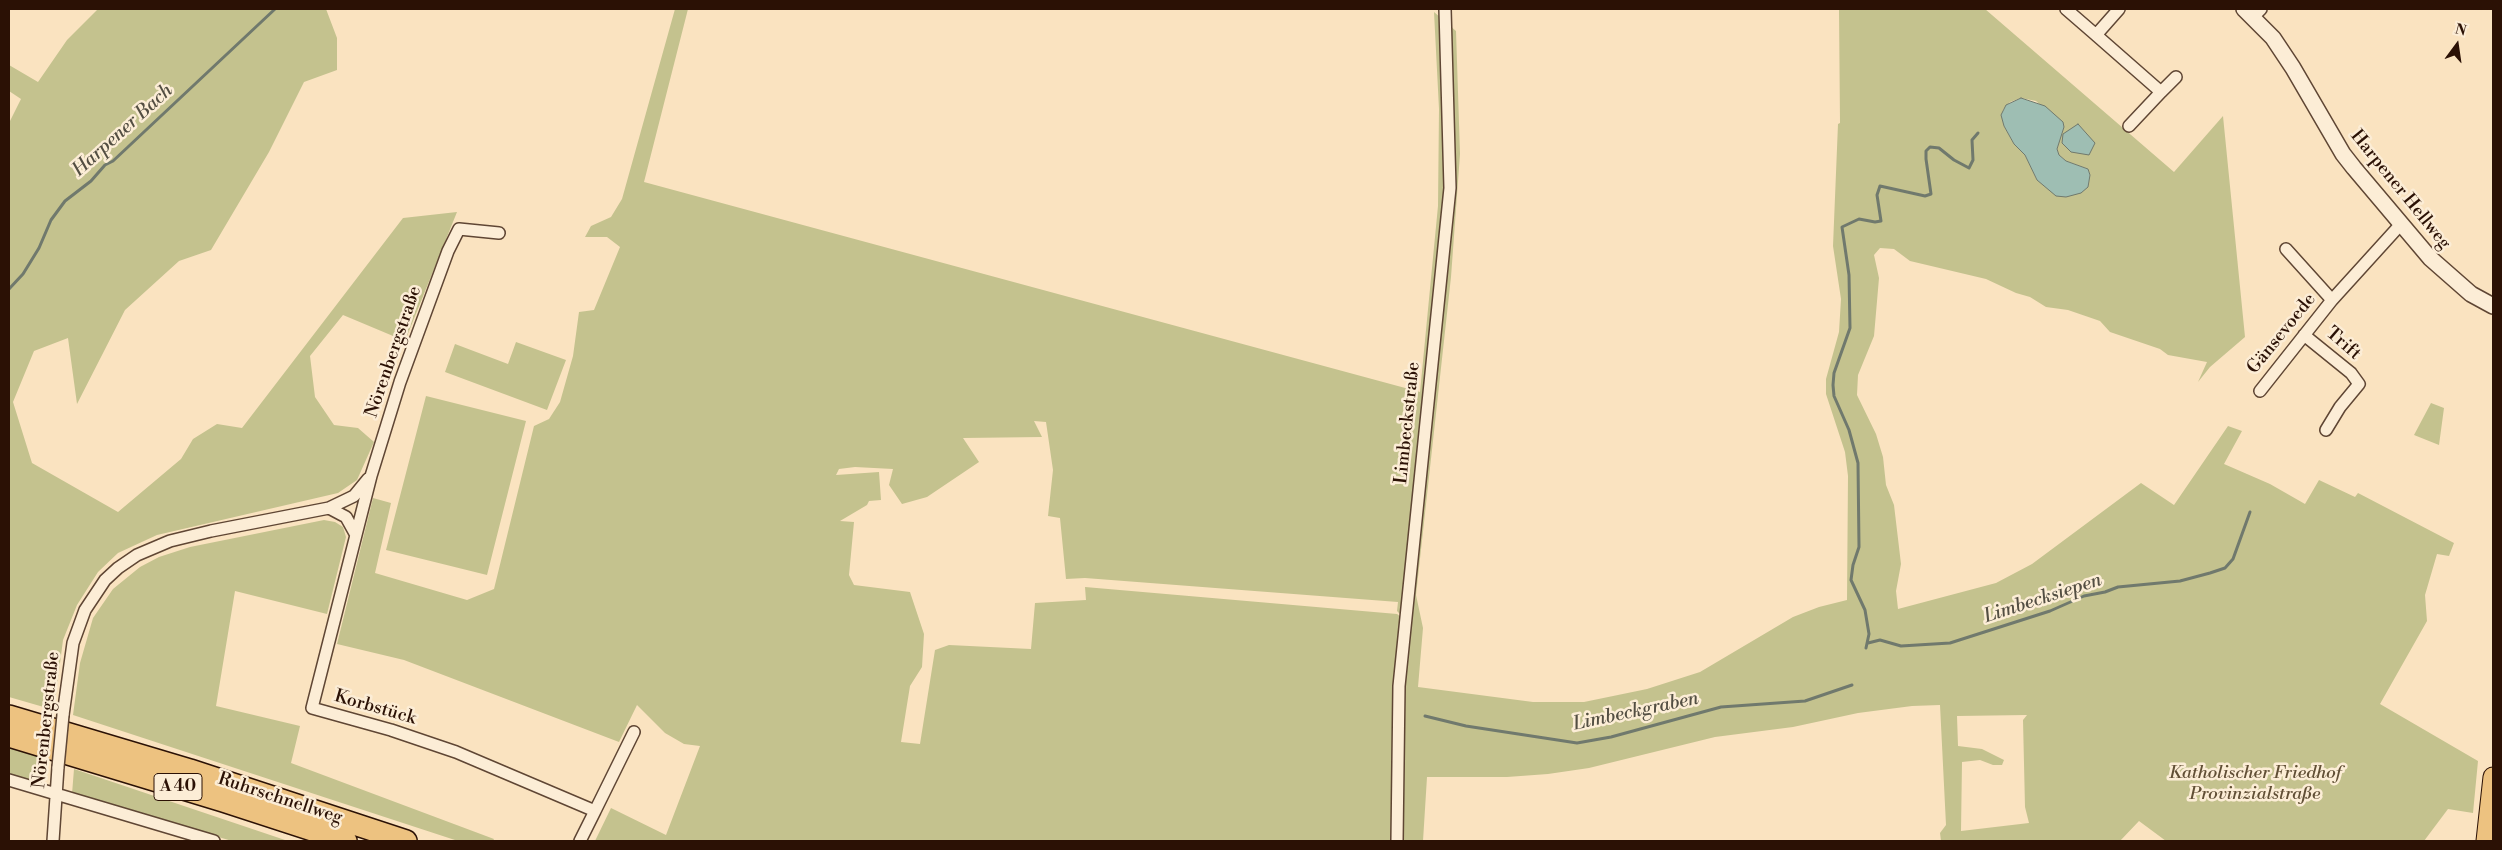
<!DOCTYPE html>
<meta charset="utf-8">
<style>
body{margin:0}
#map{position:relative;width:2502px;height:850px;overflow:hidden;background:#fae3c0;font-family:"Libre Bodoni",serif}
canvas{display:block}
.frame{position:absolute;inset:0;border:10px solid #2b1105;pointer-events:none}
.north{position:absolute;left:2432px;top:20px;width:50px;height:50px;-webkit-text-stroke:4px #fcedd6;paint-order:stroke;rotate:14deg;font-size:14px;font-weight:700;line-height:20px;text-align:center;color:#2b1105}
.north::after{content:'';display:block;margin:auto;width:18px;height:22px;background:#2b1105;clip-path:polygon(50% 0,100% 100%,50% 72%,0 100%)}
</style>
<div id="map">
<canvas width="2502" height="850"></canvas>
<div class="frame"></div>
<div class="north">N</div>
</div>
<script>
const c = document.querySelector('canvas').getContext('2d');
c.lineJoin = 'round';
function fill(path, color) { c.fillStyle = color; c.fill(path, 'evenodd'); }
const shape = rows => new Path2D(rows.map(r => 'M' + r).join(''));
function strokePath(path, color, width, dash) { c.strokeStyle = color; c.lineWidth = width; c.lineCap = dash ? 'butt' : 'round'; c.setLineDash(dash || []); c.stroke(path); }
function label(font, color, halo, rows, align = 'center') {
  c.font = font + ' "Libre Bodoni",serif'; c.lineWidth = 5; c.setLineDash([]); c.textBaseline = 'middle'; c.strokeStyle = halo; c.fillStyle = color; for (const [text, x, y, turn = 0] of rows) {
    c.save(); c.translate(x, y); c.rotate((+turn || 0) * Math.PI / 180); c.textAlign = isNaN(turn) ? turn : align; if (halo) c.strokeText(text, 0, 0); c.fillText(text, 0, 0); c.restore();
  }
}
const green = shape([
 [98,9,326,9,337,38,337,70,304,82,269,152,211,250,179,261,125,310,77,404,68,338,34,351,13,402,32,463,118,512,181,459,193,439,217,424,242,428,403,218,457,212,405,341,343,315,310,356,315,397,334,425,358,428,374,442,357,480,338,493,157,535,118,553,98,572,77,605,63,640,54,710,9,697,9,123,21,99,9,91,9,65,38,82,67,40],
 [675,9,688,9,644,182,1420,392,1438,206,1439,109,1434,12,1456,31,1460,154,1451,277,1416,595,1423,628,1418,687,1533,702,1584,702,1647,689,1700,672,1793,617,1819,607,1847,600,1848,476,1845,452,1826,394,1826,379,1839,332,1841,299,1833,246,1838,124,1840,123,1839,9,1985,9,2174,172,2223,116,2245,337,2210,367,2198,382,2207,362,2168,355,2160,349,2110,332,2100,321,2068,310,2046,307,2030,297,2016,293,1986,279,1910,261,1894,249,1880,248,1874,255,1879,278,1874,336,1858,375,1857,395,1876,434,1883,457,1886,485,1894,505,1901,564,1896,591,1898,609,1996,583,2032,564,2141,483,2174,505,2228,426,2242,431,2224,464,2270,484,2305,504,2319,480,2355,497,2358,493,2454,543,2449,556,2437,554,2425,595,2427,621,2380,704,2478,761,2473,813,2448,809,2424,841,2166,841,2139,821,2120,841,1941,841,1940,833,1946,825,1940,705,1912,706,1858,713,1793,727,1715,737,1589,768,1548,774,1507,777,1427,777,1423,841,595,841,611,808,666,835,700,746,684,744,665,733,637,705,619,742,404,660,337,644,373,498,391,503,375,573,467,600,494,589,534,426,549,419,560,402,573,356,579,312,594,310,620,247,607,237,585,237,591,226,611,217,622,199],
 [2021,98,2036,101,2063,127,2057,149,2059,155,2066,161,2088,169,2090,175,2088,187,2037,180,2025,155,2014,144,2004,126,2003,110,2010,102],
 [1034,421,1046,422,1053,470,1048,516,1060,518,1066,579,1085,578,1398,602,1397,611,1409,623,1397,614,1085,587,1086,600,1035,603,1031,649,949,645,935,650,920,744,901,742,910,686,922,667,924,634,910,592,854,585,849,575,854,522,840,521,867,505,869,501,881,500,879,472,836,475,839,469,855,467,893,469,889,485,902,504,927,497,979,462,963,438,1042,437],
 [2027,715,2023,720,2025,807,2029,823,1961,831,1962,762,1980,760,1993,765,2002,765,2004,760,1982,749,1958,746,1957,716],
 [516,342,566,360,547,410,445,372,455,344,508,364],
 [426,396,526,421,487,575,386,550],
 [2431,403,2444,408,2439,445,2414,435],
 [324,520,335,522,343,527,346,537,327,614,235,591,216,706,300,726,291,763,494,839,493,841,458,841,73,715,80,663,93,618,113,589,140,567,159,557,190,547],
 [9,747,49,759,36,783,9,776],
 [74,769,288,841,232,841,72,794]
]);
const water = shape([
 [2021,98,2045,106,2063,122,2064,127,2057,149,2059,155,2066,161,2088,169,2090,175,2088,187,2081,193,2066,197,2056,196,2037,180,2025,155,2014,144,2004,126,2001,115,2006,105,2021,98],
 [2078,124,2095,143,2089,155,2071,152,2062,143,2063,134,2078,124]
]);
const stream = shape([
 [9,289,23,274,39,248,51,220,65,201,91,181,105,165,113,161,275,9],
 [1868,643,1880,640,1901,646,1950,643,2050,611,2084,596,2105,592,2118,587,2180,581,2210,573,2225,568,2233,559,2250,512],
 [1866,648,1869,634,1865,610,1851,580,1853,565,1859,547,1858,463,1849,430,1834,396,1833,385,1834,373,1850,328,1849,275,1842,227,1859,219,1875,222,1881,221,1877,195,1880,186,1925,196,1931,194,1926,159,1926,151,1930,147,1939,148,1954,160,1969,168,1973,160,1972,140,1978,133],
 [1425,716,1466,726,1577,743,1611,737,1721,707,1805,701,1852,685]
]);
const minor = shape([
 [2066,9,2096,35,2119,9],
 [2253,17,2261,9],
 [2096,35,2161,92,2129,126],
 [2161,92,2176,77],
 [499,233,459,229,448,251,400,382,371,476,312,708,391,730,456,752,595,811,634,732],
 [2286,249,2332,300],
 [2304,335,2351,373,2359,384,2340,407,2326,430],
 [2260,391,2332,300,2401,224],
 [329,508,346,517,356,535],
 [63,715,73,643,85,610,105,580,118,568,137,555,170,541,211,531,329,508,354,496,368,479],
 [9,780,214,841],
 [53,841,58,767],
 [580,841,595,811],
 [1397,841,1399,686,1450,188,1445,9]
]);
const tertiary = shape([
 [2244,9,2273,38,2293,68,2343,154,2354,168,2430,258,2471,294,2493,306]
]);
const primary = shape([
 [2486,841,2493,777]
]);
const motorway = shape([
 [9,716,190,770,406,841],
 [9,736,223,801,346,841]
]);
const minorBridge = shape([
 [58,767,63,715]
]);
const shields = [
 [178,787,48]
];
const shieldNames = [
 ["A 40",178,787]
];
const streetNames = [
 ["Harpener Hellweg",2400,190,51],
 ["Gänsevoede",2282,334,-51],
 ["Trift",2343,344,41],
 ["Nörenbergstraße",394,352,-71],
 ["Limbeckstraße",1408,423,-84],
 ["Korbstück",375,708,16],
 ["Nörenbergstraße",47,720,-84],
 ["Ruhrschnellweg",280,799,18]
];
const parkNames = [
 ["Katholischer Friedhof",2255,774],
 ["Provinzialstraße",2255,795]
];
const waterNames = [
 ["Harpener Bach",123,131,-42],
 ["Limbecksiepen",2043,599,-18],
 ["Limbeckgraben",1636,712,-12]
];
fill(green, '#c4c28e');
fill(water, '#9ebeb3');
strokePath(water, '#70796d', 1);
strokePath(stream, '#70796d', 3);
strokePath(minor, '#5f4634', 14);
strokePath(tertiary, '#5f4634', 18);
strokePath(primary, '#2b1105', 21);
strokePath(motorway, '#2b1105', 24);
strokePath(minor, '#fcedd6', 11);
strokePath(tertiary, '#fcedd6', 15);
strokePath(primary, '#edc280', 19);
strokePath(motorway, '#edc280', 21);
strokePath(minorBridge, '#5f4634', 14, []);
strokePath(minorBridge, '#fcedd6', 11);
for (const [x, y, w] of shields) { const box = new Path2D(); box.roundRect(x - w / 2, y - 13.5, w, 27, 4); c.fillStyle = '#fcedd6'; c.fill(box); strokePath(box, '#2b1105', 1); }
label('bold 16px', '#2b1105', null, shieldNames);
label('18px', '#2b1105', '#fcedd6', streetNames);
label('italic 18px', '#614f35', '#fcedd6', parkNames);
label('italic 19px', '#534e42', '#fcedd6', waterNames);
</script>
